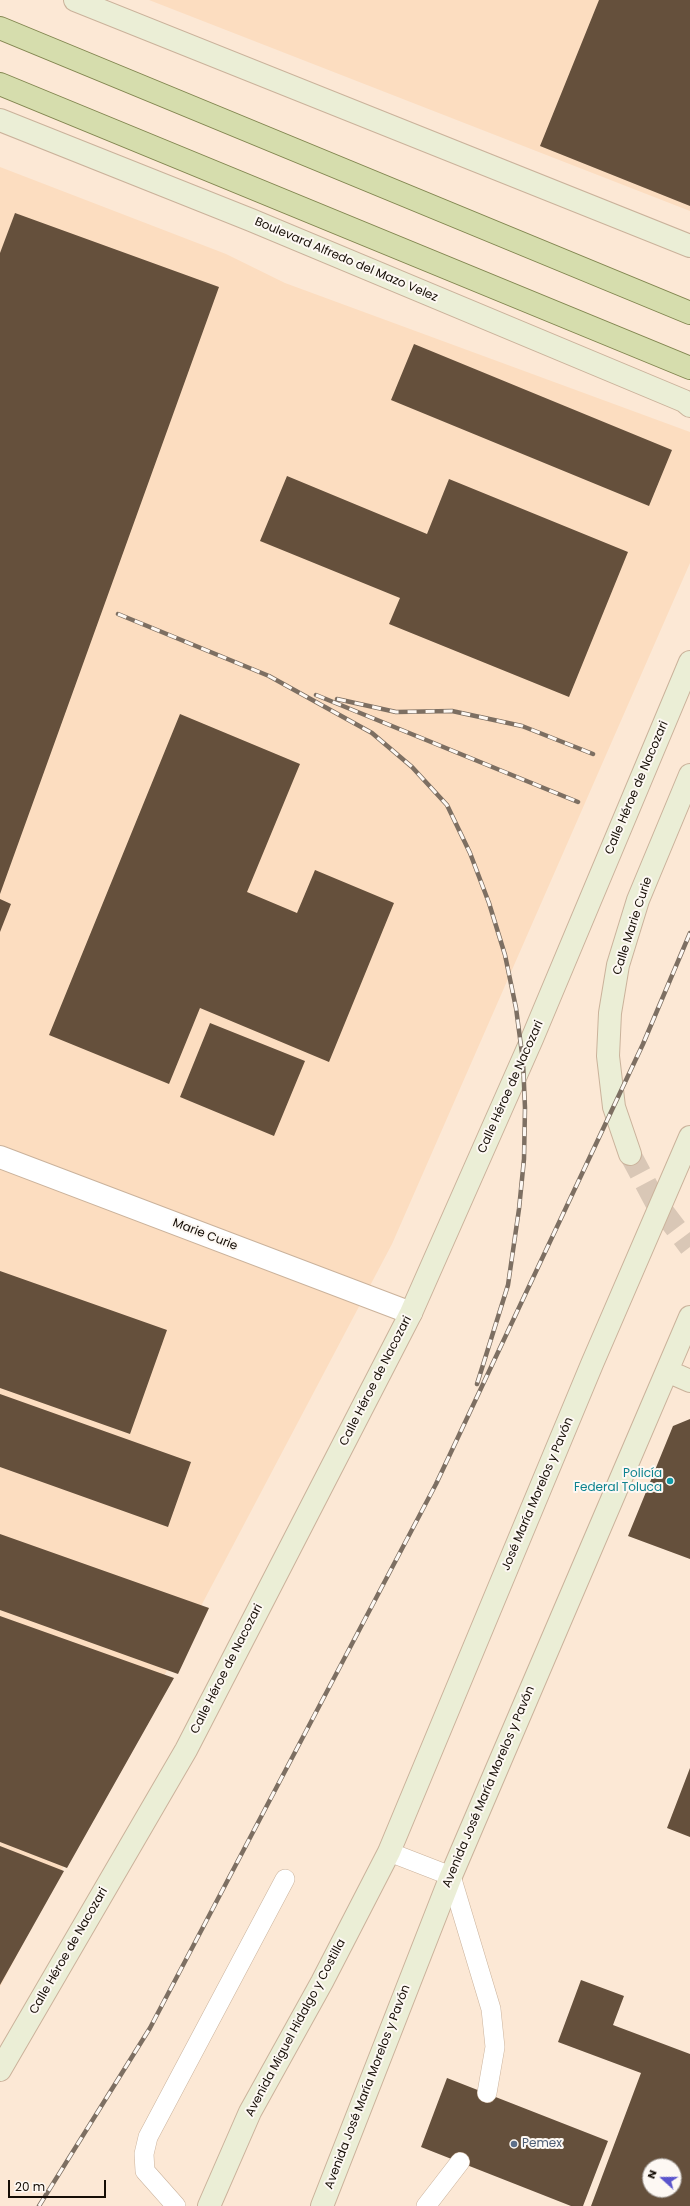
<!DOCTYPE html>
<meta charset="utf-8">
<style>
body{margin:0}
#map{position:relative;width:690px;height:2206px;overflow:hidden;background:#fce8d5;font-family:Poppins,sans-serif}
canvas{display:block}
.north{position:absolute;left:642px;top:2158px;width:40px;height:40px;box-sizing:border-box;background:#fdf8f3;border:1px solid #a09a94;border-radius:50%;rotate:291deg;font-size:11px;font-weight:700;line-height:16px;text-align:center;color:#150d05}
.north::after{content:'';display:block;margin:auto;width:14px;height:18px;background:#5a54cc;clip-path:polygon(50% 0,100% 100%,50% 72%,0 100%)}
.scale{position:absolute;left:8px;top:2180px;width:98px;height:18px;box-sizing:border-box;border:2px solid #150d05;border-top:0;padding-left:5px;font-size:12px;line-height:14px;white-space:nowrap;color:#150d05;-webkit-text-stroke:3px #fdf8f3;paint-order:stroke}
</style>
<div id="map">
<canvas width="690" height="2206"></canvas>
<div class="north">N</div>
<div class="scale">20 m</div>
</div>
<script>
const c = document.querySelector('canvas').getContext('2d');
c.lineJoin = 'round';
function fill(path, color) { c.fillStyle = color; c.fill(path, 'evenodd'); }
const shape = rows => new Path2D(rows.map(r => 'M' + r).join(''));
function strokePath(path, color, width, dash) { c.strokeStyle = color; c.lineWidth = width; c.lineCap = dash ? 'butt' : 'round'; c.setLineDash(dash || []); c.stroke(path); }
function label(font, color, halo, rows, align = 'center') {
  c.font = font + ' Poppins,sans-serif'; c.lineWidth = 4; c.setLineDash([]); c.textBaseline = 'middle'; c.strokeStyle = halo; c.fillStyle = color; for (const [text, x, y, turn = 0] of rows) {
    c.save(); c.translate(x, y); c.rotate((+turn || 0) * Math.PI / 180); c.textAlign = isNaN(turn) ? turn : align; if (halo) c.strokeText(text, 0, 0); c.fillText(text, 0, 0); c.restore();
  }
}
const built = shape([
 [149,0,690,0,690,211],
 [0,167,226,254,285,283,690,432,690,563,392,1244,0,1987]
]);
const building = shape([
 [599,0,690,0,690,206,540,146],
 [15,213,219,287,0,894,0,253],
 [414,344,672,450,649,506,391,400],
 [287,476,427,534,449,479,628,552,569,697,389,624,400,598,260,541],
 [180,714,300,764,247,892,297,913,315,870,394,903,329,1062,200,1008,169,1084,49,1035],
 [0,899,11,904,0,932],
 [210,1023,305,1061,274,1136,180,1097],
 [0,1271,167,1330,130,1434,0,1388],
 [0,1394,191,1462,168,1527,0,1467],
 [690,1419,690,1559,628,1536,673,1426],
 [0,1534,209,1608,178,1674,0,1610],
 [0,1616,174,1678,67,1868,0,1842],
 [690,1768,690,1837,667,1828],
 [0,1846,64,1871,0,1985],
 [581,1980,624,1996,613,2025,690,2054,690,2206,591,2206,641,2073,558,2042],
 [650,2166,674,2166,674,2190,650,2190],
 [447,2078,608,2141,583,2206,571,2206,421,2147]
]);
const secondaryTunnel = shape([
 [630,1154,655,1201,690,1247]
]);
const lane = shape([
 [389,1852,451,1876,491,2009,495,2047,487,2093],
 [176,2206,145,2171,144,2154,148,2137,285,1879],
 [426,2206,460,2162]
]);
const street = shape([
 [0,1157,411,1313]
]);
const secondary = shape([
 [75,0,690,246],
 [0,120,251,220,684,401,690,406],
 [630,1154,614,1107,608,1056,610,1013,618,965,638,900,690,775],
 [667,1371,690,1381],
 [0,2070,186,1750,411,1313,532,1039,690,662],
 [209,2206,250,2112,322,1982,389,1852,592,1364,690,1137],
 [322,2206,451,1876,690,1317]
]);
const primary = shape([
 [0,28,690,313],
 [0,84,690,368]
]);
const rail = shape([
 [118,614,269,676,372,733,412,767,447,805,470,853,489,903,505,955,516,1008,523,1061,525,1108,524,1159,519,1209,508,1285,477,1384],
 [316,695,578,802],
 [337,699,396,712,452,711,522,726,593,754],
 [39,2206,150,2028,436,1484,643,1044,690,933]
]);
const markers = [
 [670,1481,4,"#0f9aa8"],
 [514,2144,4,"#5c6f8a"]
];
const streetNames = [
 ["Boulevard Alfredo del Mazo Velez",346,260,23],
 ["Calle Héroe de Nacozari",637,788,-67],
 ["Calle Marie Curie",633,926,-72],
 ["Calle Héroe de Nacozari",511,1087,-66],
 ["Marie Curie",205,1235,21],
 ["Calle Héroe de Nacozari",376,1381,-63],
 ["José María Morelos y Pavón",538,1494,-67],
 ["Calle Héroe de Nacozari",227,1669,-63],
 ["Avenida José María Morelos y Pavón",489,1787,-67],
 ["Calle Héroe de Nacozari",69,1951,-60],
 ["Avenida Miguel Hidalgo y Costilla",296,2028,-62],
 ["Avenida José María Morelos y Pavón",368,2087,-69]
];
const cultureNames = [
 ["Policía",662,1474],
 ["Federal Toluca",662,1488]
];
const serviceNames = [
 ["Pemex",522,2144]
];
fill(built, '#fcddc0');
fill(building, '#65503c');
strokePath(secondaryTunnel, '#d9c7b6', 22, [22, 11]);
strokePath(lane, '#cab29b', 20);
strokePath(street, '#cab29b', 24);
strokePath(secondary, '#cab29b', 24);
strokePath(primary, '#81854f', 24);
strokePath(lane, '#fff', 19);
strokePath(street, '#fff', 22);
strokePath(secondary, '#ebeed6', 22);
strokePath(primary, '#d6ddad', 22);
strokePath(rail, '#7d6f62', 4.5);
strokePath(rail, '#fdf8f3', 3, [9]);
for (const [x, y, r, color] of markers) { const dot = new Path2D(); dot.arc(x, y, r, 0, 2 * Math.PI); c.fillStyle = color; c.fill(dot); strokePath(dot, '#fdf8f3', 1.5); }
label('12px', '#150d05', '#fdf8f3', streetNames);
label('12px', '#0d838f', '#fdf8f3', cultureNames, 'right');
label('12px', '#4e5e75', '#fdf8f3', serviceNames, 'left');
</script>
